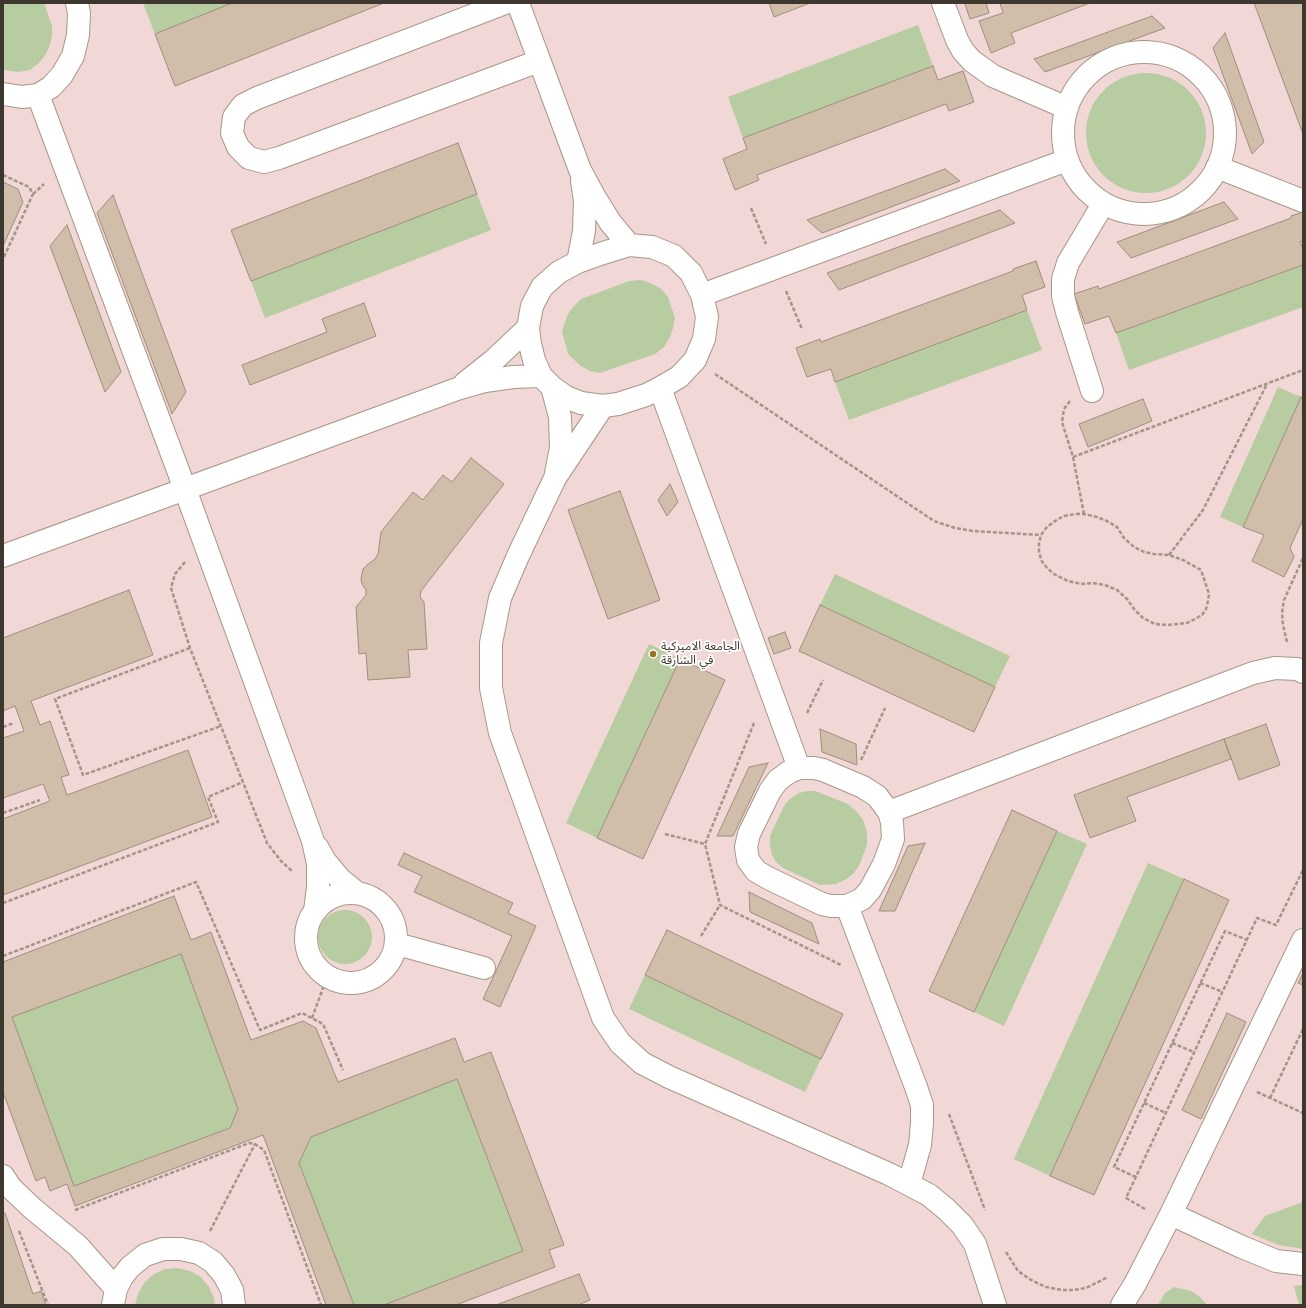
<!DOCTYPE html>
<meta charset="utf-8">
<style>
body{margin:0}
#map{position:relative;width:1306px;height:1308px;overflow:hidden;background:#f7e5d1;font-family:Arial,sans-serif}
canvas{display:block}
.frame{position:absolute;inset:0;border:4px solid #3e372f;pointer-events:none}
</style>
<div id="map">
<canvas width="1306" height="1308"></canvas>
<div class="frame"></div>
</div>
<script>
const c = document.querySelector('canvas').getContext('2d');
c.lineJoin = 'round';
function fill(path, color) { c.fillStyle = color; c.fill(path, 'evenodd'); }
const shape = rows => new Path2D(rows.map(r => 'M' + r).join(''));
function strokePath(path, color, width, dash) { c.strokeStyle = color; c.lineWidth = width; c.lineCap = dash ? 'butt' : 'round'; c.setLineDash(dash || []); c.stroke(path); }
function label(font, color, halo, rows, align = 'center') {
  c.font = font + ' Arial,"Noto Sans Arabic",sans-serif'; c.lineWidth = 3.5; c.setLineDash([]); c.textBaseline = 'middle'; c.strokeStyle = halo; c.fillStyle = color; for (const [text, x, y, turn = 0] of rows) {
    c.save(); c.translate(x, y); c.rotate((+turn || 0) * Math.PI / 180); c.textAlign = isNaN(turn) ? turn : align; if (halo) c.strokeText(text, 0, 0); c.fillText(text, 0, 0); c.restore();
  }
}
const education = shape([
 [3,3,1303,3,1303,1305,3,1305]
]);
const green = shape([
 [3,3,44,3,52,26,52,36,50,45,46,54,39,63,30,70,18,72,3,70],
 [143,3,232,3,155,34],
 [918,25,933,66,743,138,728,97],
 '1086 133a60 60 0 1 1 120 0a60 60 0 1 1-120 0Z',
 [477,194,491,230,265,318,251,281],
 [1303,265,1303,307,1129,370,1116,333],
 [641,280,653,284,661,289,668,297,675,318,673,328,670,337,664,347,655,354,600,373,590,371,581,366,568,354,562,331,568,314,574,306,581,299,629,281],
 [1027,310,1042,350,849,420,835,382],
 [1278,387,1301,397,1243,527,1220,517],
 [835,574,1010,656,995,687,820,605],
 [649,644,680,659,597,838,566,823],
 [807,791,815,791,848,804,857,812,863,820,867,832,867,845,859,866,853,874,845,880,836,884,820,885,783,868,776,862,772,855,770,845,770,836,784,806,790,799,799,793],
 [1057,831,1087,844,1004,1026,974,1012],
 [1148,863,1184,879,1050,1176,1014,1159],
 '318 937a27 27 0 1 1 54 0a27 27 0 1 1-54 0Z',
 [181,954,238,1109,230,1128,74,1186,12,1017],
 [645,975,821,1059,805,1092,629,1009],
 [457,1079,523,1251,384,1305,354,1305,299,1163,311,1137],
 [1303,1202,1303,1249,1279,1245,1252,1234,1265,1216],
 [177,1268,190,1271,201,1277,209,1287,214,1298,215,1305,135,1305,138,1294,144,1283,154,1274,165,1269],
 [1303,1285,1303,1305,1299,1305,1294,1286],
 [1174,1287,1191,1291,1200,1297,1207,1305,1158,1305,1165,1293]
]);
const building = shape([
 [232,3,384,3,175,86,155,34,232,3],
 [769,3,810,3,774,17,769,3],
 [967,3,986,3,989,13,970,19,965,4,967,3],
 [1000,3,1090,3,1011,33,1015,43,991,53,979,21,1003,13,1000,3],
 [1254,3,1303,3,1303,134,1254,3],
 [1152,16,1165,28,1045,72,1034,59,1152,16],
 [1225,33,1264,142,1252,154,1213,48,1225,33],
 [933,66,938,80,963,71,974,102,949,111,946,104,757,175,759,180,735,190,723,159,747,149,743,138,933,66],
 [458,143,477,194,251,281,231,230,458,143],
 [945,169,960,181,822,233,807,220,945,169],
 [3,182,18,189,23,202,3,246,3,182],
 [113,195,186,392,172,414,97,213,113,195],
 [1224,202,1238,219,1131,258,1117,242,1224,202],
 [1000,210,1015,223,839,290,827,273,1000,210],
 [1303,212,1303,241,1300,242,1303,249,1303,265,1116,333,1109,316,1085,324,1074,294,1098,286,1099,289,1291,218,1291,216,1303,212],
 [67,225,121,372,105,392,50,246,67,225],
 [1036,261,1045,287,1022,295,1027,310,835,382,831,369,807,377,796,348,820,339,821,342,1013,271,1013,269,1036,261],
 [364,303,376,336,250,385,242,365,327,332,322,319,364,303],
 [1301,397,1303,398,1303,519,1290,548,1294,557,1284,577,1252,561,1264,535,1243,527,1301,397],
 [1143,399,1152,421,1088,447,1079,424,1143,399],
 [471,458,504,484,421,591,420,597,424,602,427,649,408,650,410,677,368,680,366,653,359,654,356,607,366,595,366,590,362,584,361,579,363,569,367,565,375,559,378,554,381,532,413,492,423,500,443,475,452,482,471,458],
 [670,484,678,502,667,516,658,500,670,484],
 [620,491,660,600,608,619,568,510,620,491],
 [129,590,153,655,31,701,40,725,50,721,69,775,61,777,67,795,188,750,212,817,3,895,3,819,50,801,43,784,3,798,3,738,24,731,15,706,3,711,3,638,129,590],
 [820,605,995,687,974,732,799,651,820,605],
 [785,632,791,648,774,654,768,638,785,632],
 [680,659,725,680,643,859,597,838,680,659],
 [1266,724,1280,765,1239,780,1224,739,1266,724],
 [820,729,856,744,857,765,822,752,820,729],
 [1224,739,1231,759,1127,797,1136,821,1090,838,1074,795,1224,739],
 [768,763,733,836,717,836,749,767,768,763],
 [1012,810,1057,831,974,1012,929,991,1012,810],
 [925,843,895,911,879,911,908,846,925,843],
 [404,853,513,903,508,913,536,926,500,1007,483,999,512,936,414,892,422,876,398,865,404,853],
 [1184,879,1229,900,1094,1195,1050,1176,1184,879],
 [749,892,812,923,819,944,750,912,749,892],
 [174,896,191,940,211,932,251,1040,303,1021,316,1028,338,1082,455,1038,464,1062,491,1052,564,1245,549,1250,555,1267,456,1305,384,1305,523,1251,457,1079,311,1137,299,1163,354,1305,326,1305,263,1135,75,1206,67,1184,50,1191,45,1177,36,1181,3,1092,3,962,174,896],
 [181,954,238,1109,230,1128,74,1186,12,1017,181,954],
 [667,930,843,1014,821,1059,645,975,667,930],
 [1303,973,1303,985,1298,983,1303,973],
 [1227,1013,1246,1022,1201,1119,1182,1110,1227,1013],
 [3,1213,5,1213,33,1294,41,1291,46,1305,3,1305,3,1213],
 [579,1274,590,1300,578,1305,496,1305,579,1274]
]);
const path = shape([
 [3,175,29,187,33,194,3,259],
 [33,194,44,184],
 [751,208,766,244],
 [786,291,802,329],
 [715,374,934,521,955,528,973,531,1041,535],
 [1070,401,1064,409,1062,422,1073,457,1084,514],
 [1073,457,1303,370],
 [1076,514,1084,514,1097,517,1107,521,1117,527,1124,538,1134,547,1144,552,1154,554,1169,555,1183,560,1201,570,1209,594,1208,601,1206,609,1202,615,1195,619,1187,623,1167,625,1155,624,1143,618,1134,609,1127,599,1117,590,1105,585,1093,583,1081,584,1068,581,1054,574,1047,568,1041,560,1039,551,1039,543,1041,535,1047,527,1055,521,1064,516,1076,514],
 [1169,555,1203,510,1267,384],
 [185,562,175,574,171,588,190,648,267,843,281,861,292,871],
 [1287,642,1283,625,1282,613,1284,600,1303,558],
 [190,648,55,699,83,775,221,726],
 [807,713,823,680],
 [754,723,705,844,720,905,841,965],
 [3,727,14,723],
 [861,760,885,708],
 [3,813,40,800],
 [665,834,705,844],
 [3,903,218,822,208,797,243,782],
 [701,936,720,905],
 [3,956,196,882,260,1030,302,1013,323,1024,343,1070],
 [1200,983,1223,992],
 [312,1018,327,977],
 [1172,1043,1194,1052],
 [1257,1092,1303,1113],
 [1270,1098,1303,1029],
 [1144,1103,1166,1113],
 [949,1114,985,1210],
 [1136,1177,1114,1167,1225,931,1247,940],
 [1145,1209,1126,1198,1257,918,1276,925,1303,870],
 [75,1210,249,1143,255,1144,264,1150,321,1305],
 [19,1231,48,1305],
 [210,1231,255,1144],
 [1006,1252,1018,1271,1031,1280,1046,1287,1062,1290,1074,1290,1086,1288,1108,1277]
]);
const minor = shape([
 [505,3,257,98,243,105,234,117,232,133,238,147,249,158,264,162,279,158,539,61],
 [518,3,580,170,594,196,610,222,629,245],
 [943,3,957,40,963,51,972,61,993,76,1067,108],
 '1063 133a81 81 0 1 1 162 0a81 81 0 1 1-162 0Z',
 [3,94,22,97,38,95,51,87,62,75,73,56,78,35,79,13,77,3],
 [38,95,185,489,313,841,318,864,318,887,315,911],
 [1217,167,1303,201],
 [629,245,652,247,674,256,691,273,702,295,707,317,704,339,695,360,679,377,660,388,646,395,618,404,603,406,581,403,566,397,552,387,541,376,534,360,530,344,528,328,532,306,542,287,559,272,578,262,600,254,629,245],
 [578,262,584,231,585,201,582,181],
 [702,295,1067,160],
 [465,383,494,360,528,328],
 [552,387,560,417,561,448,556,473],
 [660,388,799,768],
 [1092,391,1067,312,1063,296,1063,279,1068,263,1103,204],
 [603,406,555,478,518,556,500,598,491,643,491,688,500,733,603,1018,620,1043,642,1063,669,1077,889,1174,929,1195,946,1209,962,1225,975,1244,995,1305],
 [3,556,457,389,485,381,513,377,541,376],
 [799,768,814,768,823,770,863,787,877,796,889,812,892,822,893,839,884,864,870,890,862,899,847,906,831,906,822,904,768,878,756,871,748,860,746,847,749,834,770,791,778,780,789,772,799,768],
 [889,812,1253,673,1275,668,1297,669,1303,672],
 [317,847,325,861,340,879,357,893],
 '306 938a45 45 0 1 1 90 0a45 45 0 1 1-90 0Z',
 [847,906,916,1087,922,1105,922,1123,920,1145,909,1184],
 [397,944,484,968],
 [3,1176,11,1188,32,1208,78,1246,116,1289],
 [1171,1214,1242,1247,1276,1261,1303,1264],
 [113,1305,116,1289,122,1277,130,1267,145,1255,163,1249,181,1249,199,1253,213,1262,224,1275,232,1290,234,1305],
 [1122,1305,1135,1284,1171,1214,1303,940]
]);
const markers = [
 [653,654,4,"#96731c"]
];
const poiNames = [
 ["الجامعة الاميركية",661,647],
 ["في الشارقة",661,661]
];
fill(education, '#f2d7d7');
fill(green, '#b7cca1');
fill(building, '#d0beab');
strokePath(building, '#9f8f7c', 1);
strokePath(minor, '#a89784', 24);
strokePath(path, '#a39688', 2.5, [4, 2]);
strokePath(minor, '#fff', 22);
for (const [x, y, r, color] of markers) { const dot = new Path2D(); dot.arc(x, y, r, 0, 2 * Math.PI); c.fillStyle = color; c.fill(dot); strokePath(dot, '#fff', 1.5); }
label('12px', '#3e372f', '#fff', poiNames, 'left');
</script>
